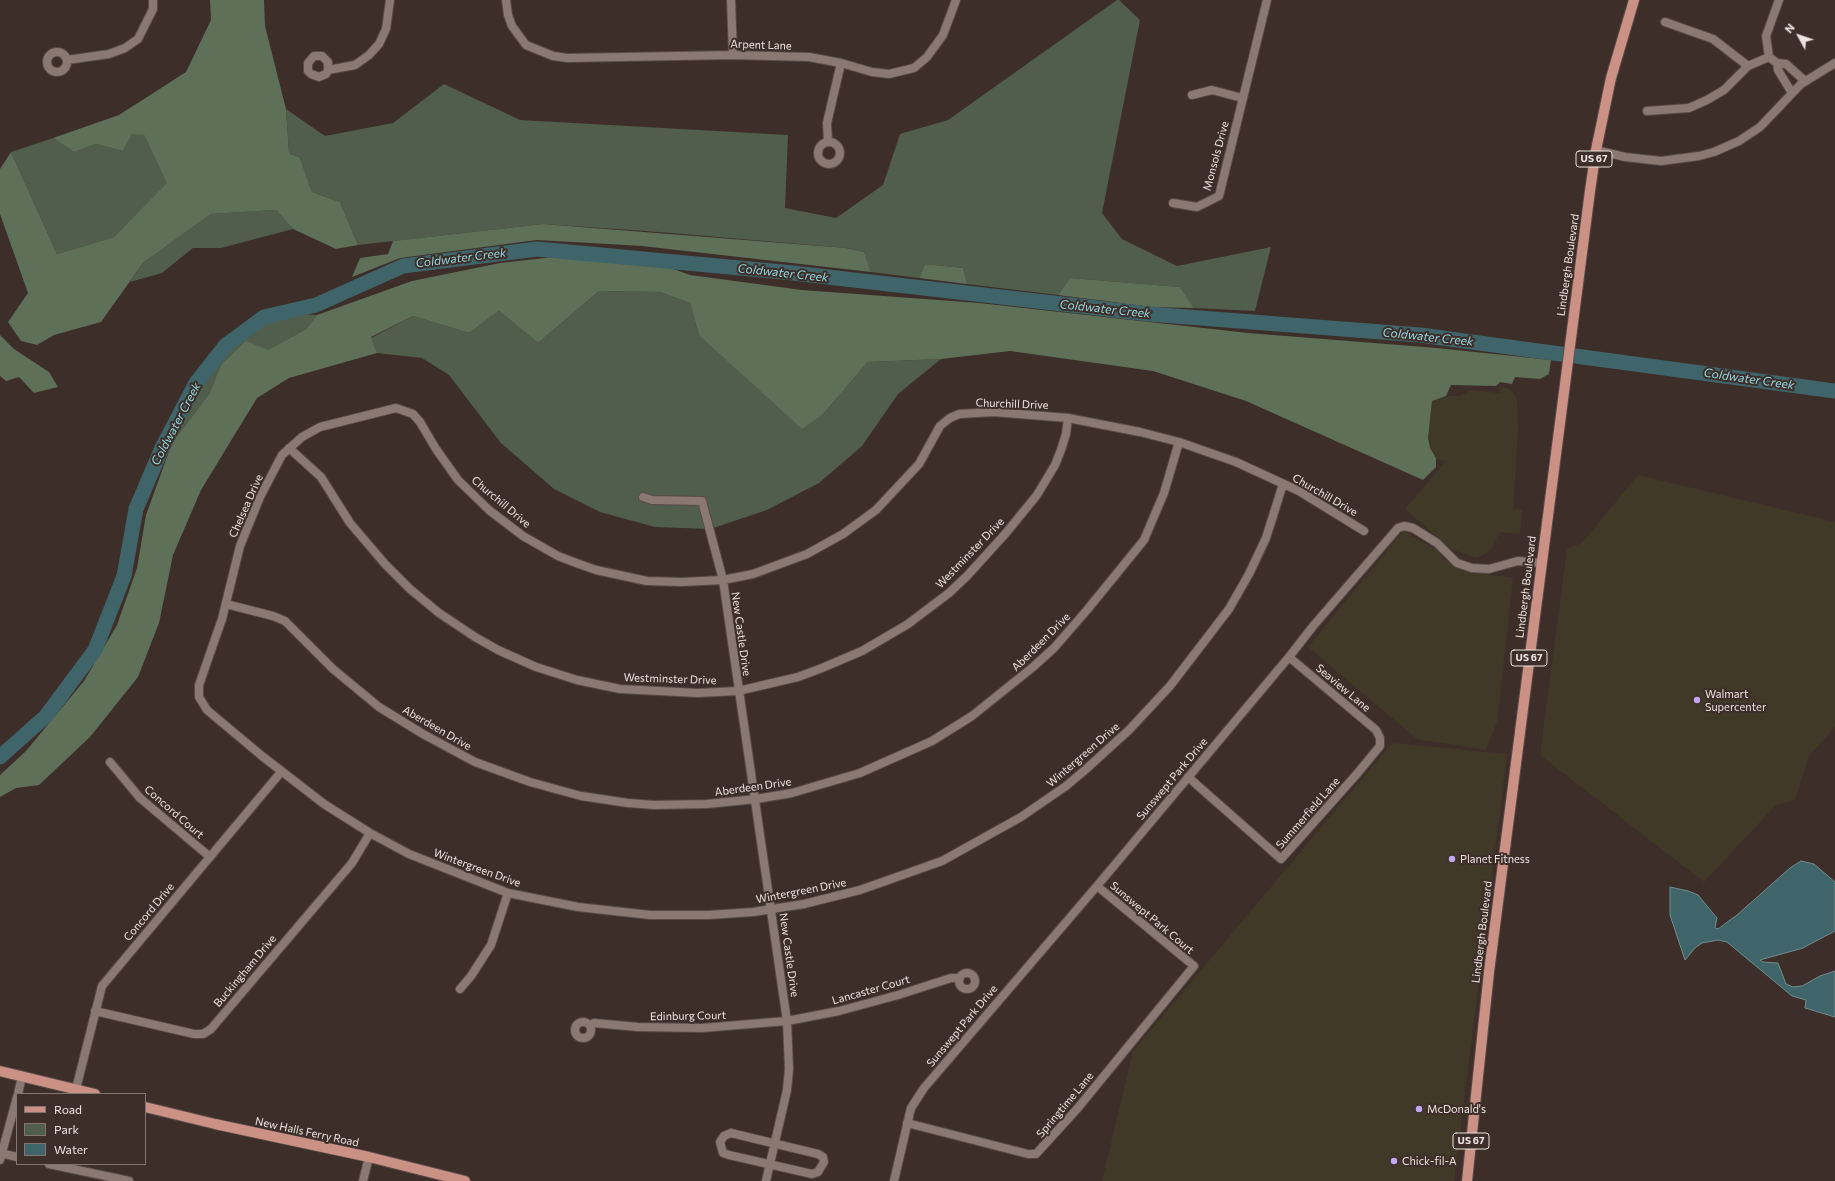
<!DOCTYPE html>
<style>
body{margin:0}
#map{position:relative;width:1835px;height:1181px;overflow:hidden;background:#3d2e29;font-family:Commissioner,sans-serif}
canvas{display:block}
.legend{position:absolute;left:16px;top:1093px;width:130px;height:72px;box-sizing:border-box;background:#3d2e29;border:1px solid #837672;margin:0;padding:5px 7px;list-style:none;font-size:12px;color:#ede3df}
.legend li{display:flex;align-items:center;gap:8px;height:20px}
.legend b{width:20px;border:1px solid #837672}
.north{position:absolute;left:1779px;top:16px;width:40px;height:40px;-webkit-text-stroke:3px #3d2e29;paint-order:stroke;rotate:310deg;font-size:11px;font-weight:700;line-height:16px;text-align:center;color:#ede3df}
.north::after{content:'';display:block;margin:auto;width:14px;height:18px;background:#ede3df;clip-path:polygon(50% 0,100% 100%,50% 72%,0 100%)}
</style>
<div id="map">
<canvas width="1835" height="1181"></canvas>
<ul class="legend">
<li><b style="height:5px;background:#ca9184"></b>Road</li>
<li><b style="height:11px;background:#505e4b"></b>Park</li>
<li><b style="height:11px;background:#3f656a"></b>Water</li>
</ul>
<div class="north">N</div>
</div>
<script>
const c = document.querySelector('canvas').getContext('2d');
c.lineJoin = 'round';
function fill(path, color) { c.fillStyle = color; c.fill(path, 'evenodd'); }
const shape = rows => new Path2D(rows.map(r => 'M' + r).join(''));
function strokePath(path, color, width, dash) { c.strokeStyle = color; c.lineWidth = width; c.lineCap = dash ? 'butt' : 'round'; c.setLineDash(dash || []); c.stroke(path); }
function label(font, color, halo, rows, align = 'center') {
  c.font = font + ' Commissioner,sans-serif'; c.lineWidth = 4; c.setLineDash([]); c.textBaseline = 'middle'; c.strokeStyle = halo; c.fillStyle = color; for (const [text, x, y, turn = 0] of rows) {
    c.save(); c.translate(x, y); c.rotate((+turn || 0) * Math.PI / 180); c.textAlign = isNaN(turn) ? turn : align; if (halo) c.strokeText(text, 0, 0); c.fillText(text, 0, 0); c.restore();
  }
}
const commercial = shape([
 [1500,386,1510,389,1517,398,1518,431,1513,509,1522,510,1520,534,1501,532,1490,551,1476,558,1451,549,1405,509,1445,462,1436,458,1430,448,1428,438,1432,401,1446,396,1460,396,1471,390,1499,393],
 [1638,475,1835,522,1835,727,1809,756,1795,800,1776,805,1704,882,1540,755,1567,549,1582,543],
 [1403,531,1438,551,1444,560,1468,571,1513,578,1497,722,1486,750,1417,739,1308,647],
 [1392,743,1507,754,1454,1181,1102,1181,1133,1051]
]);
const green = shape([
 [1117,0,1119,0,1140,20,1102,213,1122,239,1177,266,1271,247,1255,311,1194,308,1180,287,1070,278,1058,295,967,284,963,268,925,264,919,278,871,272,864,252,846,248,659,232,543,224,358,245,340,202,312,192,300,158,289,153,286,109,325,136,393,123,444,84,520,120,788,135,785,208,836,218,883,185,900,134,948,120],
 [132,133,144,135,168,183,114,237,57,254,11,152,53,138,74,152,96,144,123,151],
 [276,210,293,229,221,248,193,248,162,273,130,282,143,263,211,214],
 [599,291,660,292,690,303,699,335,823,414,868,362,941,359,898,394,862,446,819,483,767,510,710,529,655,527,600,512,554,489,501,443,449,375,422,358,377,353,371,338,413,316,469,333,499,311,538,343],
 [302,314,317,315,306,329,268,350,221,365,209,394,172,443,192,397,217,357,238,338,270,321]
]);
const forest = shape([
 [210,0,264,0,265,26,286,109,289,153,300,158,312,192,340,202,358,245,336,249,293,229,276,210,211,214,143,263,101,322,54,335,37,345,21,341,8,322,28,293,0,214,0,169,11,152,57,254,114,237,167,183,144,135,132,134,123,151,96,144,74,152,53,138,119,115,186,72,211,20],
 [543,224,846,248,864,252,871,272,642,246,537,240,400,258,352,277,360,258,388,254,393,241],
 [554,257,665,266,690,275,802,290,979,303,1248,333,1437,348,1551,360,1549,374,1540,379,1515,377,1512,384,1500,382,1496,386,1451,385,1446,396,1432,401,1428,438,1430,448,1436,458,1436,467,1423,480,1246,401,1153,371,1010,351,941,359,868,362,823,414,802,429,699,335,690,303,660,292,599,291,538,343,499,311,469,333,413,316,371,337,377,353,289,378,257,398,201,490,173,555,159,623,138,677,90,737,39,785,16,788,0,797,0,775,26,751,84,681,117,625,137,568,146,515,172,443,209,394,221,365,246,341,268,350,306,329,317,315,412,281,500,263],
 [925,264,963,268,967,284,919,278],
 [1070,278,1180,287,1194,308,1152,307,1058,295],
 [0,335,14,349,49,372,58,387,34,393,19,377,6,381,0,376]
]);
const water = shape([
 [1801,861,1814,864,1835,882,1835,931,1803,948,1760,960,1763,962,1778,963,1786,984,1793,987,1802,986,1820,976,1835,971,1835,1017,1805,1008,1806,1000,1792,996,1727,942,1718,940,1702,943,1695,948,1685,960,1670,915,1670,887,1688,891,1698,895,1717,918,1715,928,1718,929,1737,915,1790,868,1801,861]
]);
const river = shape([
 [0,757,46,716,95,650,124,576,136,509,162,448,196,383,226,345,264,317,316,305,403,266,537,249,793,273,1149,314,1420,335,1835,391]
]);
const street = shape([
 [506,0,508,15,512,26,526,45,553,56,567,58,733,55,809,57,841,63,872,72,889,74,914,68,927,57,943,35,956,0],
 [731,0,733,55],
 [1779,0,1766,36,1769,57,1777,63,1786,64,1805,81],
 [1665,22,1713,39,1748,66],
 '47 62a10 10 0 1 1 20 0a10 10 0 1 1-20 0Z',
 [67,60,109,54,125,48,138,39,153,9,153,0],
 [1777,63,1778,70,1792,93],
 [328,70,328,62,322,56,314,56,308,63,308,71,311,74,319,77,326,74,328,70,355,65,369,55,379,44,386,29,390,0],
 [1192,95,1212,90,1242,98],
 [1647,111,1689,108,1707,100,1724,90,1748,66,1769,57],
 [828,142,827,123,841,63],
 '818 153a11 11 0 1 1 22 0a11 11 0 1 1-22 0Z',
 [1596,150,1625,157,1661,161,1699,156,1714,152,1739,141,1760,127,1801,84,1835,63],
 [1173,203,1197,207,1219,196,1267,0],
 [289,448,321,477,350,523,385,564,410,589,439,613,475,637,498,650,536,667,577,680,620,689,698,693,738,691,798,677,822,668,862,651,908,624,949,593,967,576,1006,533,1037,495,1055,465,1061,450,1066,434,1068,418],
 [1283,484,1266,538,1249,574,1229,609,1170,686,1129,730,1085,770,1066,786,1021,817,942,861,860,890,804,904,753,912,709,915,650,915,578,907,508,893,409,854,370,833,324,804,262,756,207,710,199,697,199,685,222,619,240,546,260,497,282,455,302,437,320,427,396,408,413,414,420,422,436,449,458,480,489,510,523,536,558,556,579,564,596,570,647,581,682,582,723,580,753,574,807,554,843,534,876,510,919,464,940,426,950,418,959,414,994,412,1068,418,1140,432,1179,442,1236,462,1299,491,1364,531],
 [643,497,652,500,702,501,723,580,787,1021,789,1069,787,1090,766,1181],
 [226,604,273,616,285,621,333,669,379,707,423,734,475,762,530,782,581,796,628,803,654,805,707,804,756,799,792,793,860,773,932,741,972,716,1033,667,1054,648,1087,610,1144,540,1164,493,1179,442],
 [110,762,140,798,210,857],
 [1188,777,1281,859,1356,775,1380,746,1380,738,1376,730,1289,657],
 '959 981a8 8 0 1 1 16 0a8 8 0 1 1-16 0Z',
 [460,989,471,976,491,945,508,893],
 [95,1011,194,1034,203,1034,211,1029,352,863,370,833],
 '575 1030a8 8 0 1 1 16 0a8 8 0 1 1-16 0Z',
 [590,1025,594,1023,638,1027,702,1028,787,1021,839,1011,898,995,951,978,960,978],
 [76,1089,102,986,281,772],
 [18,1094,22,1076],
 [907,1123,1028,1154,1036,1154,1077,1109,1194,966,1097,886],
 [731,1133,818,1154,823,1157,824,1162,818,1172,812,1174,729,1155,723,1153,720,1142,724,1136,731,1133],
 [0,1153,17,1157],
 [0,1160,17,1097],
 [49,1164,129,1181],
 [363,1181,369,1157],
 [894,1181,911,1108,924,1088,1097,886,1289,657,1314,625,1398,528,1404,526,1413,528,1437,543,1457,563,1472,568,1489,569,1518,561,1541,563]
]);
const primary = shape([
 [0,1071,95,1094],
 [145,1107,215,1124,369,1157,465,1181],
 [1467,1181,1489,972,1590,191,1596,150,1611,78,1634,0]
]);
const markers = [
 [1697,700,4,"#c4a7f1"],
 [1452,859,4,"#c4a7f1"],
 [1419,1109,4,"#c4a7f1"],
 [1394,1161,4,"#c4a7f1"]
];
const shields = [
 [1594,159,36],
 [1529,658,36],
 [1471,1141,36]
];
const shieldNames = [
 ["US 67",1594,159],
 ["US 67",1529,658],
 ["US 67",1471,1141]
];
const streetNames = [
 ["Arpent Lane",761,45,2],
 ["Monsols Drive",1216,156,-75],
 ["Lindbergh Boulevard",1568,265,-82],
 ["Churchill Drive",1012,404,2],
 ["Churchill Drive",1325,495,30],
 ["Churchill Drive",501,502,40],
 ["Chelsea Drive",246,506,-66],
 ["Westminster Drive",970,553,-46],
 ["Lindbergh Boulevard",1526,587,-83],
 ["New Castle Drive",741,634,82],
 ["Aberdeen Drive",1041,642,-45],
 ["Westminster Drive",670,679,2],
 ["Seaview Lane",1343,688,40],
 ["Aberdeen Drive",437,728,30],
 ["Wintergreen Drive",1083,755,-41],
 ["Sunswept Park Drive",1172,779,-50],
 ["Aberdeen Drive",753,787,-8],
 ["Concord Court",174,812,41],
 ["Summerfield Lane",1308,813,-49],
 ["Wintergreen Drive",477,868,20],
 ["Wintergreen Drive",801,891,-11],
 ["Concord Drive",149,912,-50],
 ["Sunswept Park Court",1152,918,40],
 ["Lindbergh Boulevard",1482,932,-83],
 ["New Castle Drive",789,955,82],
 ["Buckingham Drive",245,971,-50],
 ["Lancaster Court",871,990,-16],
 ["Edinburg Court",688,1016,-1],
 ["Sunswept Park Drive",962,1026,-50],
 ["Springtime Lane",1065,1105,-50],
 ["New Halls Ferry Road",307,1132,12]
];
const poiNames = [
 ["Walmart",1705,694],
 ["Supercenter",1705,707],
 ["Planet Fitness",1460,859],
 ["McDonald's",1427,1109],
 ["Chick-fil-A",1402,1161]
];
const waterNames = [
 ["Coldwater Creek",461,258,-7],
 ["Coldwater Creek",783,273,6],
 ["Coldwater Creek",1105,309,6],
 ["Coldwater Creek",1428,337,6],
 ["Coldwater Creek",1749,379,8],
 ["Coldwater Creek",176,424,-62]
];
fill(commercial, '#413928');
fill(green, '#505e4b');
fill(forest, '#5e7057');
fill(water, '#3f656a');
strokePath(water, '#738b8d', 1);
strokePath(river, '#3f656a', 15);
strokePath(street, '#584b47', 10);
strokePath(primary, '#584b47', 12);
strokePath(street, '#8a7872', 8);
strokePath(primary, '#ca9184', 10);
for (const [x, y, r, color] of markers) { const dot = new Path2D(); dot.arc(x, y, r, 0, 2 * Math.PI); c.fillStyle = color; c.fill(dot); strokePath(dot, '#3d2e29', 1.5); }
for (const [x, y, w] of shields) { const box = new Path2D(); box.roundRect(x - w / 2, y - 8, w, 16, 3); c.fillStyle = '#3d2e29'; c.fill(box); strokePath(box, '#ede3df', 1); }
label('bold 10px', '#ede3df', null, shieldNames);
label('11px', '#ede3df', '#3d2e29', streetNames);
label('11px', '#ede3df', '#3d2e29', poiNames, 'left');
label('italic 12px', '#92dbe3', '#3d2e29', waterNames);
</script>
